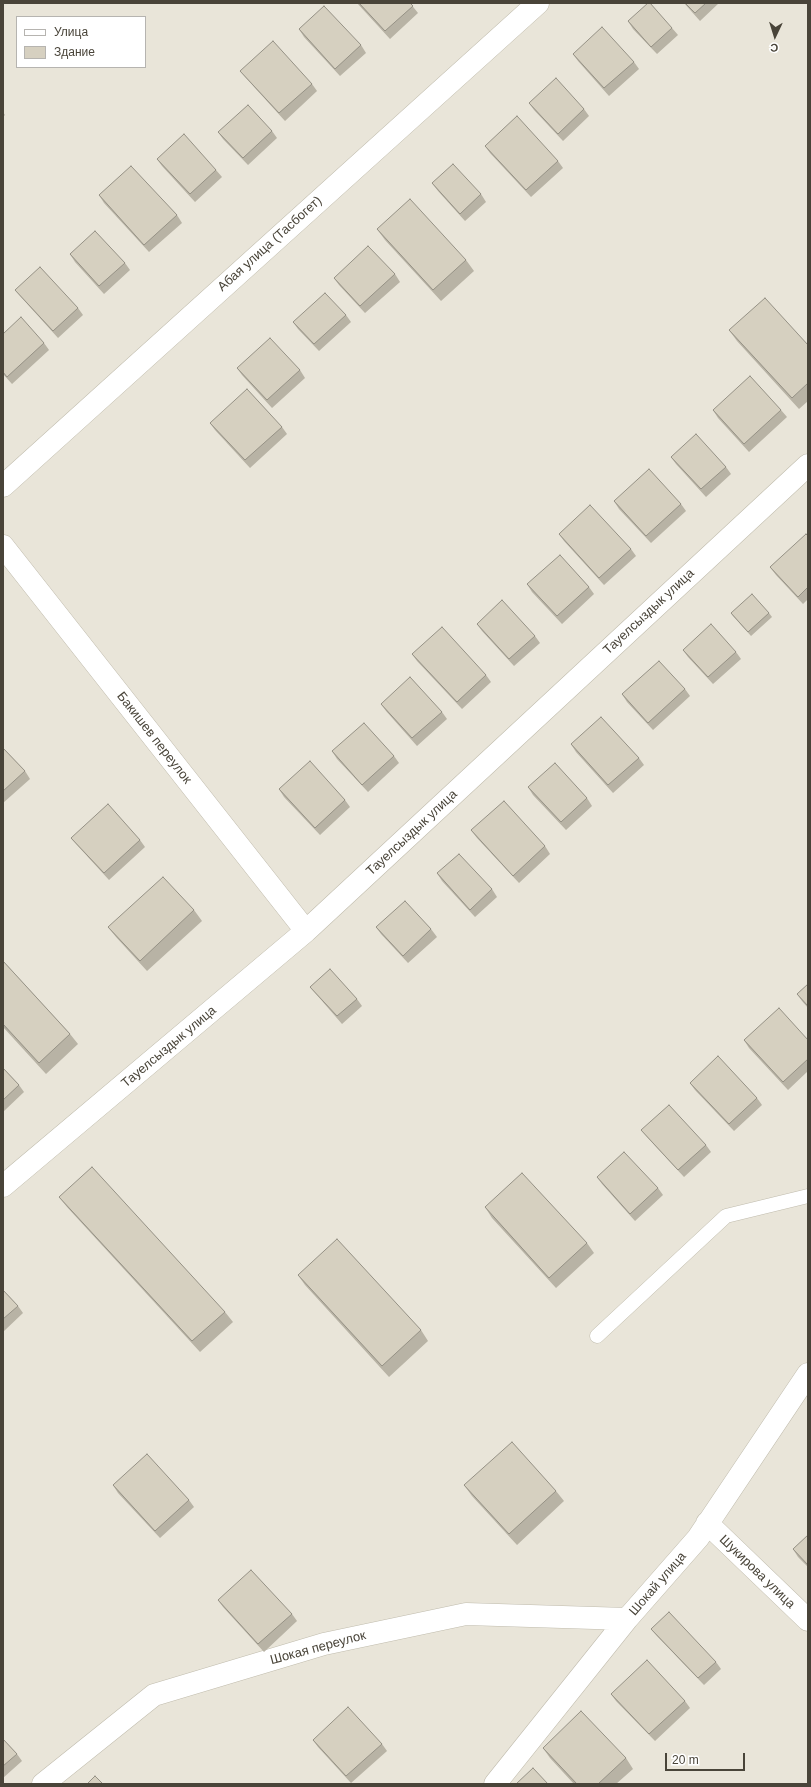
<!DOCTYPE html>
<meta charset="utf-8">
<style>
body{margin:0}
#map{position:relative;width:811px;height:1787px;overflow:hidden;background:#f5f3eb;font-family:Helvetica,sans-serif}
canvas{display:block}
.frame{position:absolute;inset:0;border:4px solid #494439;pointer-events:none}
.legend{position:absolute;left:16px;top:16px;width:130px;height:52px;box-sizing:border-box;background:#fff;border:1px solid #b6b4b0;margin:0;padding:5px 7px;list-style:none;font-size:12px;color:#494439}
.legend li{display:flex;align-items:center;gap:8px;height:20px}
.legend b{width:20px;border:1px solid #b6b4b0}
.north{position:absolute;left:755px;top:16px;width:40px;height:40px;-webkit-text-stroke:3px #fff;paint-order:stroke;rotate:184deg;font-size:11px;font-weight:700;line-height:16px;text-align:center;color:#494439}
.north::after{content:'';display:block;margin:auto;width:14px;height:18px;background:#494439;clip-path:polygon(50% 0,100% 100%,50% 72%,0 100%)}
.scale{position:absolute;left:665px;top:1753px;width:80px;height:18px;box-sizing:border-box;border:2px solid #494439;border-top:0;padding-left:5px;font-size:12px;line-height:14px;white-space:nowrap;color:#494439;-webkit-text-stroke:3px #fff;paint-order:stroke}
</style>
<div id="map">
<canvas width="811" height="1787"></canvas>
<div class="frame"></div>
<ul class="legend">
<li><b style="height:5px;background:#fff"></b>Улица</li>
<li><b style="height:11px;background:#d6d0c0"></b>Здание</li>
</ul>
<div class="north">С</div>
<div class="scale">20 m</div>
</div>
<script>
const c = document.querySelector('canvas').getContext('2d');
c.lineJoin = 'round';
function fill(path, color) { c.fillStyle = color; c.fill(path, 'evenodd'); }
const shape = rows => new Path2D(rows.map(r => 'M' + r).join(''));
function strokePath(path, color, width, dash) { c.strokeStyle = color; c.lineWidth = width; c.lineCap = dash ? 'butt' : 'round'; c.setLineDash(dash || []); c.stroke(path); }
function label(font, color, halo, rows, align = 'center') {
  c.font = font + ' Helvetica,sans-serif'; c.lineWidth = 4; c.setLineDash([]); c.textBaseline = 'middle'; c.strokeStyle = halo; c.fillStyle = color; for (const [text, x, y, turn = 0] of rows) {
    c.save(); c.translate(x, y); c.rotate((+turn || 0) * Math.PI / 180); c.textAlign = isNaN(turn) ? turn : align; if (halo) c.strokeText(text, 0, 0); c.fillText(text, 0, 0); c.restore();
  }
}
const residential = shape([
 [3,3,808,3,808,1784,3,1784],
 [17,17,145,17,145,67,17,67]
]);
const service = shape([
 [597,1336,726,1216,808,1196]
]);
const minor = shape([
 [3,486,538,3],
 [3,546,306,931],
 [3,1186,306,931,808,465],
 [707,1523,808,1620],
 [43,1784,154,1695,324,1644,466,1614,627,1619],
 [495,1784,627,1619,698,1538,808,1374]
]);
const wall = shape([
 [357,3,410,3,418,13,390,39],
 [684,3,719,3,700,21],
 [628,21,672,28,678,35,657,54,633,29],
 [299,29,361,45,366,53,340,76,304,37],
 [573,54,634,62,639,69,609,96,578,61],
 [240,71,312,84,317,91,285,121,246,78],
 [529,103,584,109,589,116,563,141,534,110],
 [3,112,5,115,3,117],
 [272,131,277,138,248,165,223,139,218,132],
 [485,146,558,161,563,168,531,197,490,153],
 [157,159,216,170,222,177,195,202,162,166],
 [432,183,481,194,486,202,465,221,438,191],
 [99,195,177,215,182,223,149,252,104,203],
 [377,229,466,260,474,271,441,301,385,240],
 [70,254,125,263,130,270,104,294,75,262],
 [395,274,400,282,365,313,339,285,334,278],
 [15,290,78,308,83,315,58,338,21,297],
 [346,315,351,322,319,351,298,329,293,322],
 [729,330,808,345,808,401,799,409,737,341],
 [3,334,44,343,49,350,12,384,3,374],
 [237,368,300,370,305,378,272,408,242,375],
 [713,410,781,410,787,417,749,452,718,418],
 [210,423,282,427,287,434,250,468,215,430],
 [671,457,726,467,731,474,706,497,676,464],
 [614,501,681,504,686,511,651,543,619,509],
 [559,534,631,549,636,556,604,585,564,541],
 [808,536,808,599,803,604,776,575,770,567],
 [527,584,589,587,594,594,562,624,532,592],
 [731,613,769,613,772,617,751,636,733,616],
 [477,624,535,636,540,643,514,666,482,631],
 [683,650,736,652,741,659,713,684,688,657],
 [412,654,486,675,491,682,462,709,417,661],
 [685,689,690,696,653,730,627,702,622,694],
 [381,704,442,712,447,719,417,746,386,711],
 [571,744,639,758,644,765,613,793,576,752],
 [3,748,25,771,30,779,3,803],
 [332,751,394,756,399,763,368,792,337,759],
 [528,787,587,798,592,806,566,830,533,795],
 [279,789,345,800,350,807,320,835,284,797],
 [471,830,545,846,550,854,519,883,477,838],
 [71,838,140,840,145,847,109,880,77,845],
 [437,873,492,889,497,897,475,917,442,881],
 [194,910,202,921,147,971,116,937,108,927],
 [376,927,431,929,437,937,408,963,381,934],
 [3,961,70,1034,78,1044,46,1074,3,1027],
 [808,984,808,1008,802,1001,797,994],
 [310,987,357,999,362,1006,342,1024,316,994],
 [744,1040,808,1040,808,1071,788,1090,749,1048],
 [3,1068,19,1085,24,1092,3,1112],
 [690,1083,757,1098,762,1105,734,1131,695,1090],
 [641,1130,706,1145,711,1152,684,1177,647,1137],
 [597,1177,658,1188,663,1195,635,1221,602,1184],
 [59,1197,225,1312,233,1322,200,1352,67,1207],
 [485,1207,587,1243,594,1253,556,1288,492,1218],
 [298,1275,421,1330,428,1341,389,1377,305,1285],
 [3,1290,18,1306,23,1313,3,1332],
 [113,1485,189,1500,194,1507,160,1538,118,1493],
 [464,1485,556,1491,564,1501,517,1545,472,1496],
 [808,1535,808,1567,798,1557,793,1549],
 [218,1600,292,1614,297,1621,264,1652,223,1607],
 [651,1629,716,1662,721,1669,704,1685,657,1636],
 [611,1694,685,1701,690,1708,655,1741,616,1701],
 [3,1739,17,1754,22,1761,3,1778],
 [313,1740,382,1744,387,1751,351,1783,318,1747],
 [543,1748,626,1758,633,1769,616,1784,574,1784,550,1758]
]);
const building = shape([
 [359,3,410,3,413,6,385,31,359,3],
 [648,3,650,3,672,28,651,47,628,21,648,3],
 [685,3,706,3,695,13,685,3],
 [324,6,361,45,335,69,299,29,324,6],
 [602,27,634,62,604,88,573,54,602,27],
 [273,41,312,84,279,113,240,71,273,41],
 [556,78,584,109,558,134,529,103,556,78],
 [248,105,272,131,243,158,218,132,248,105],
 [517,116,558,161,526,190,485,146,517,116],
 [184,134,216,170,190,194,157,159,184,134],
 [453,164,481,194,460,214,432,183,453,164],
 [131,166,177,215,144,245,99,195,131,166],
 [410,199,466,260,433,290,377,229,410,199],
 [95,231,125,263,99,286,70,254,95,231],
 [368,246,395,274,360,306,334,278,368,246],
 [40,267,78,308,53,331,15,290,40,267],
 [325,293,346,315,314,344,293,322,325,293],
 [765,298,808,345,808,383,792,398,729,330,765,298],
 [21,317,44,343,7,377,3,372,3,334,21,317],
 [270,338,300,370,267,400,237,368,270,338],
 [750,376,781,410,744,444,713,410,750,376],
 [247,389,282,427,245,460,210,423,247,389],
 [696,434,726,467,701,489,671,457,696,434],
 [649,469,681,504,646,536,614,501,649,469],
 [590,505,631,549,599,578,559,534,590,505],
 [806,534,808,536,808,587,798,597,770,567,806,534],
 [560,555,589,587,557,616,527,584,560,555],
 [752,594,769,613,748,632,731,613,752,594],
 [502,600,535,636,509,659,477,624,502,600],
 [711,624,736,652,708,677,683,650,711,624],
 [442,627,486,675,457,702,412,654,442,627],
 [659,661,685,689,648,723,622,694,659,661],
 [410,677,442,712,412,738,381,704,410,677],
 [601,717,639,758,608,785,571,744,601,717],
 [364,723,394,756,362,785,332,751,364,723],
 [3,748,25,771,3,791,3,748],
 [310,761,345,800,315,828,279,789,310,761],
 [555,763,587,798,561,822,528,787,555,763],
 [504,801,545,846,513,876,471,830,504,801],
 [108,804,140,840,104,873,71,838,108,804],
 [459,854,492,889,470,910,437,873,459,854],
 [163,877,194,910,140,961,108,927,163,877],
 [405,901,431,929,403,956,376,927,405,901],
 [3,961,70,1034,39,1063,3,1024,3,961],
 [330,969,357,999,337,1016,310,987,330,969],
 [808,984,808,1006,797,994,808,984],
 [779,1008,808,1040,808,1059,783,1082,744,1040,779,1008],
 [718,1056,757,1098,729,1124,690,1083,718,1056],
 [3,1068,19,1085,3,1100,3,1068],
 [669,1105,706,1145,678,1170,641,1130,669,1105],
 [624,1152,658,1188,630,1214,597,1177,624,1152],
 [92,1167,225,1312,192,1341,59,1197,92,1167],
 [522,1173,587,1243,549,1278,485,1207,522,1173],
 [337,1239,421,1330,382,1366,298,1275,337,1239],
 [3,1290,18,1306,3,1319,3,1290],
 [512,1442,556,1491,509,1534,464,1485,512,1442],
 [147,1454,189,1500,155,1531,113,1485,147,1454],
 [808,1535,808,1565,793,1549,808,1535],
 [251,1570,292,1614,258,1644,218,1600,251,1570],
 [669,1612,716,1662,698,1678,651,1629,669,1612],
 [647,1660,685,1701,649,1734,611,1694,647,1660],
 [348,1707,382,1744,346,1776,313,1740,348,1707],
 [581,1711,626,1758,598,1784,577,1784,543,1748,581,1711],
 [3,1739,17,1754,3,1766,3,1739],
 [533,1768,548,1784,516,1784,533,1768],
 [95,1776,103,1784,87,1784,95,1776]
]);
const streetNames = [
 ["Абая улица (Тасбогет)",270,244,-42],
 ["Тауелсыздык улица",649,612,-43],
 ["Бакишев переулок",154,738,52],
 ["Тауелсыздык улица",412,833,-43],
 ["Тауелсыздык улица",169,1047,-40],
 ["Шукирова улица",757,1572,44],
 ["Шокай улица",658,1584,-49],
 ["Шокая переулок",318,1648,-15]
];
fill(residential, '#e9e5d9');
strokePath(service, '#c0bcad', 15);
strokePath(minor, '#c0bcad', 23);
strokePath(service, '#fff', 14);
strokePath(minor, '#fff', 22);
fill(wall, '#b8b3a5');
fill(building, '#d6d0c0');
strokePath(building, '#969286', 1);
label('13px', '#494439', '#fff', streetNames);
</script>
